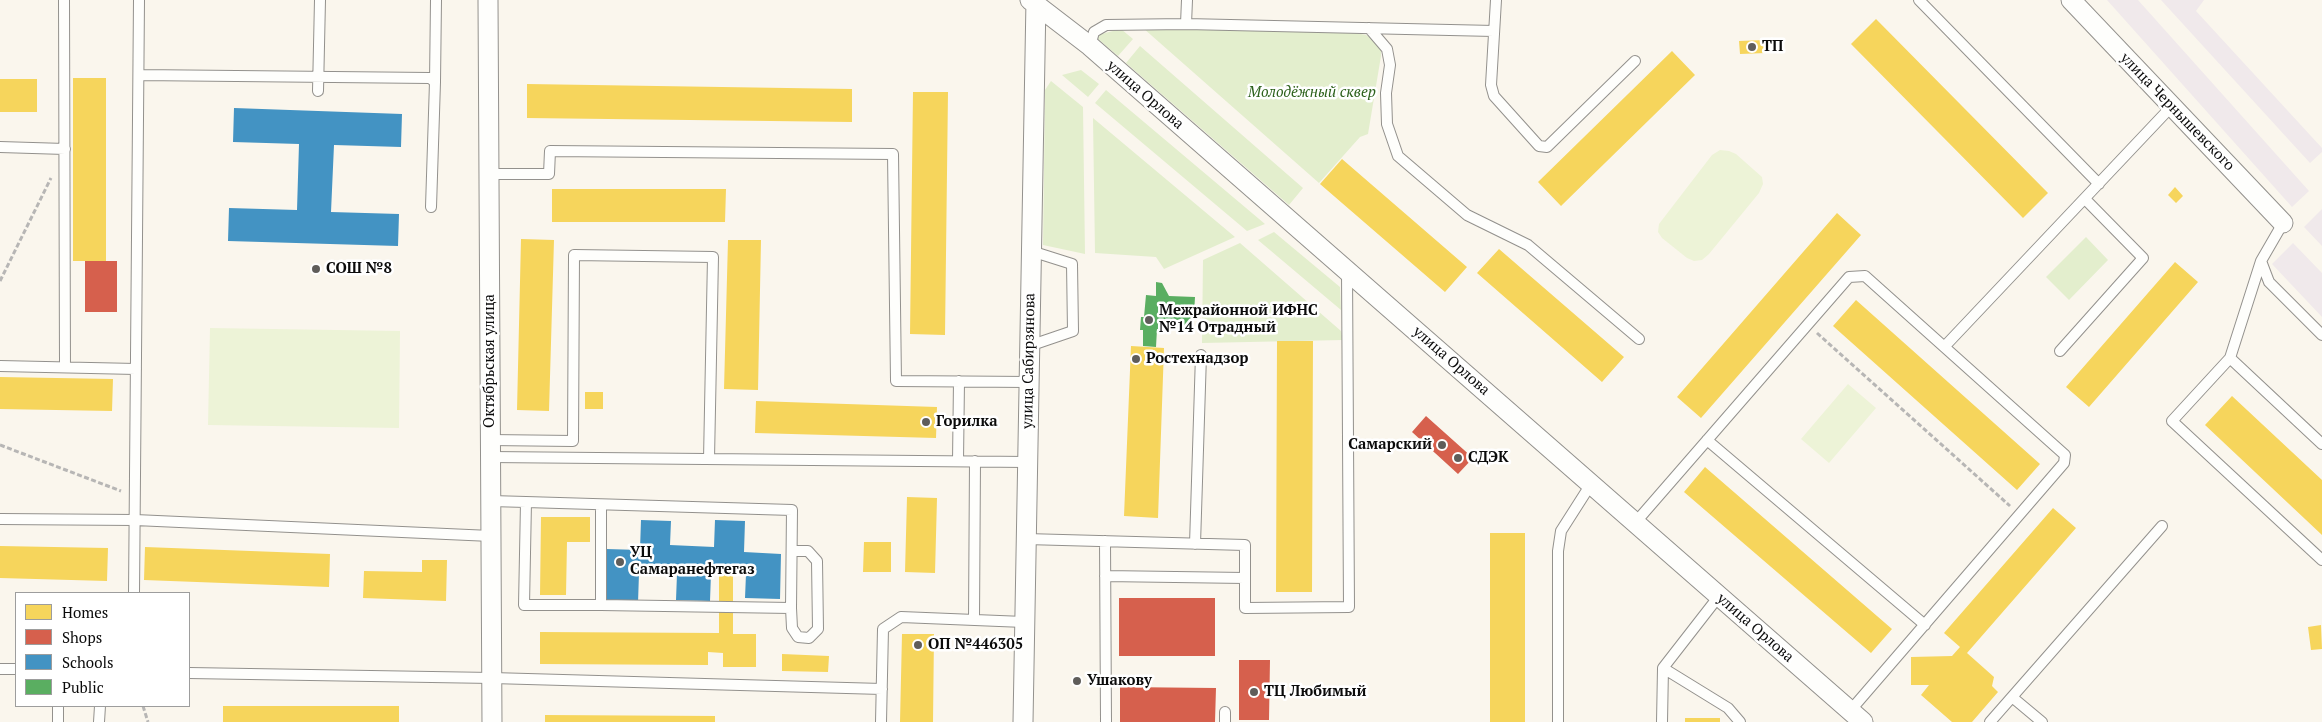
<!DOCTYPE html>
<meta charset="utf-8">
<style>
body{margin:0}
#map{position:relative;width:2322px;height:722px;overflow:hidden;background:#faf6ed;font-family:"PT Serif",serif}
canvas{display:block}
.legend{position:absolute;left:15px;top:592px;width:175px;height:115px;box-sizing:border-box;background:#fff;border:1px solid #9d9d9d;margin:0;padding:6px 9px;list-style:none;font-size:15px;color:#0b0b0b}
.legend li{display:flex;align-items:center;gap:10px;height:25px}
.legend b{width:25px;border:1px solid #9d9d9d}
</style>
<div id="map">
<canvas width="2322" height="722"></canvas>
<ul class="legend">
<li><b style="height:14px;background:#f6d55c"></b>Homes</li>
<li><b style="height:14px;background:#d6604d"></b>Shops</li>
<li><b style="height:14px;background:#4393c3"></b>Schools</li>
<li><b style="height:14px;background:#5aae61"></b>Public</li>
</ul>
</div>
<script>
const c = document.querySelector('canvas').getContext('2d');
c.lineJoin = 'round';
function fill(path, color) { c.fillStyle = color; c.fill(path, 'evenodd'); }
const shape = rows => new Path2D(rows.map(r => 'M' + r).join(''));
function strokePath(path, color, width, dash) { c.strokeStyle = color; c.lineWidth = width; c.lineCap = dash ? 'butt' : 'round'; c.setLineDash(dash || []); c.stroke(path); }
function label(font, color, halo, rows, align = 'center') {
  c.font = font + ' "PT Serif",serif'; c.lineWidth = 5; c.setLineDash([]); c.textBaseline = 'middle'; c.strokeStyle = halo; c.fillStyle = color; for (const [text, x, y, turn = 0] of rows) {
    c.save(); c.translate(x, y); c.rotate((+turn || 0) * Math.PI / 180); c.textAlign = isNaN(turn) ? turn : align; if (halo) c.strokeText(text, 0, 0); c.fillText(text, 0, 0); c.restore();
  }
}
const industrial = shape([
 [2107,0,2138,0,2309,191,2292,207],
 [2161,0,2204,0,2196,11,2322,148,2322,152,2310,163],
 [2322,209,2322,246,2304,227],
 [2293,243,2322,273,2322,317,2272,264]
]);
const green = shape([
 [1143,28,1351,32,1366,35,1375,41,1381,49,1381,56,1368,134,1360,137,1319,183],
 [1121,29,1133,39,1118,56,1097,38,1101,34],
 [1140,46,1303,188,1289,205,1126,63],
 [1081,70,1099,84,1088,97,1062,75],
 [1051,81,1083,107,1085,254,1043,245,1045,90],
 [1106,90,1265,224,1247,231,1095,103],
 [1093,118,1235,237,1164,269,1156,257,1095,253],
 [1274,232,1340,287,1341,310,1258,240],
 [2086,237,2108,260,2069,300,2046,277],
 [1240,243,1341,331,1343,340,1202,343,1203,260]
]);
const pitch = shape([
 [1720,150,1729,151,1736,154,1762,177,1763,184,1759,193,1709,254,1702,260,1694,261,1687,258,1662,238,1658,232,1659,224,1712,155],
 [210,328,400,331,399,428,208,425],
 [1848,384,1876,408,1829,463,1801,439]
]);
const homes = shape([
 [1876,19,2048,193,2023,218,1851,44],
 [1765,40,1766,53,1740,54,1739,41],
 [1672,51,1695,75,1561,206,1538,182],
 [73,78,106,78,106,261,73,261],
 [0,79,37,79,37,112,0,112],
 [527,84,852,89,852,122,527,118],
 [913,92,948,92,945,335,910,334],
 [1342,159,1467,267,1445,292,1320,184],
 [2175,187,2183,196,2176,203,2168,195],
 [552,189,726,189,725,222,552,222],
 [1837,213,1861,235,1701,418,1677,397],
 [521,239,554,240,549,411,517,410],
 [728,240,761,240,758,390,724,389],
 [1499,249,1624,357,1602,382,1477,273],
 [2175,262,2198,282,2089,407,2066,387],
 [1856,300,2040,464,2017,490,1833,326],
 [1277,341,1313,341,1312,592,1276,592],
 [1131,346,1164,348,1158,518,1124,516],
 [0,377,113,379,112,411,0,409],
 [585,392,603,392,603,409,585,409],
 [2232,396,2322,480,2322,535,2205,425],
 [756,401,937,407,936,438,755,433],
 [1705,467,1892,629,1871,653,1684,492],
 [907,497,937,498,935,573,905,572],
 [2053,508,2076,528,1967,653,1994,677,1992,686,1998,692,1972,722,1952,722,1921,695,1929,685,1911,685,1911,657,1952,656,1960,647,1944,633],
 [541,517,590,517,590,542,567,542,566,595,540,595],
 [1490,533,1525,533,1525,722,1490,722],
 [864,542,891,542,891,572,863,572],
 [0,546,108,548,107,581,0,578],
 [145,547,330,554,329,587,144,580],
 [422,560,447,560,446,601,363,598,364,571,422,572],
 [719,573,733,574,733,634,756,634,756,667,723,667,723,653,708,652,708,665,540,664,540,632,719,633],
 [2321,625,2322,649,2311,650,2308,627],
 [902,634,934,634,933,722,900,722],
 [782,654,829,656,828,672,782,671],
 [223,706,399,706,399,722,223,722],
 [545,715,715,716,715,722,545,722],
 [1685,718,1720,718,1720,722,1685,722]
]);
const shops = shape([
 [85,261,117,261,117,312,85,312],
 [1426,416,1473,458,1458,474,1412,432],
 [1119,598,1215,598,1215,656,1119,656],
 [1239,660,1270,660,1269,720,1239,720],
 [1120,687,1216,688,1215,722,1120,722]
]);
const schools = shape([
 [234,108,402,114,401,147,334,145,331,212,399,214,398,246,228,241,229,208,297,210,299,144,233,142],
 [641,520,671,521,670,545,714,547,715,520,745,521,744,552,781,554,780,599,745,598,746,574,711,573,710,601,676,600,677,574,639,573,638,603,604,602,606,549,640,550]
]);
const public = shape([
 [1156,282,1162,283,1169,296,1195,297,1193,331,1157,329,1156,347,1143,346,1143,330,1140,330,1141,317,1144,317,1146,295,1156,296]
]);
const path = shape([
 [0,281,51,178],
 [1817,333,2010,506],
 [0,445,121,491],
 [143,706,148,722]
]);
const service = shape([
 [64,0,65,367],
 [1496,0,1491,85,1494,96,1539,146,1547,147,1635,61],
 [1919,0,2099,184],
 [1186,24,1187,0],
 [1369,28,1387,49,1390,65,1386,93,1387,124,1398,156,1467,215,1528,245,1639,339],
 [1090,46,1094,32,1106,25,1186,24,1494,31],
 [139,75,430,78,435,82,431,207],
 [435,82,436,0],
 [318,91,320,0],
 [0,147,65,149],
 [489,174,549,174,550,151,893,154,896,381,1029,382],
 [2283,223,2261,261,2269,282,2322,335],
 [2261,261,2230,358,2172,421,2322,560],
 [1029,346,1073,331,1072,264,1031,251],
 [1945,346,2171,107],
 [2060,351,2143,258,2085,199],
 [2230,358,2322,444],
 [0,366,136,369],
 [490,440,573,441,574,255,713,257,709,459],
 [1707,440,1925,625],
 [490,457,1027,462],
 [958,461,959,381],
 [491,501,526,502],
 [601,506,601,605,791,608,792,510,526,502,524,605,601,605],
 [0,519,135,520,491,536],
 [1635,523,1849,277,1865,276,2065,455,2064,463,1850,711],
 [1026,539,1245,545,1245,608,1349,607,1347,272],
 [1105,541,1106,722],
 [1195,544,1201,355],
 [1105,576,1245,578],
 [134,593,139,0],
 [1719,596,1663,668,1728,708,1740,722],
 [791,608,792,628,798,637,809,638,818,629,817,561,808,551,792,551],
 [974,619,975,461],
 [0,669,16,669],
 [189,673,492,678,882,689],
 [2012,697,2042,722],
 [58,722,58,706],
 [99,722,100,706],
 [881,722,883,629,901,617,1024,622],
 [1225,722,1225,712],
 [1558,722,1558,551,1561,531,1591,484],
 [1662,722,1663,668],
 [1990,722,2162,526]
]);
const minor = shape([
 [488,0,492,722],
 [1030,0,1090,46,1863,722],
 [2071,0,2283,223],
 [1023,722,1036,0]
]);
const markers = [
 [1752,47,5,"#5f5d5a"],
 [316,269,5,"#5f5d5a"],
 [1149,320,5,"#5f5d5a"],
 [1136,359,5,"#5f5d5a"],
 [926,422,5,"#5f5d5a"],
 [1442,445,5,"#5f5d5a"],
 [1458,458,5,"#5f5d5a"],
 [620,562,5,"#5f5d5a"],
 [918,645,5,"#5f5d5a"],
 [1077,681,5,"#5f5d5a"],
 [1254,692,5,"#5f5d5a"]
];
const poiNames = [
 ["ТП",1762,47],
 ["СОШ №8",326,269],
 ["Межрайонной ИФНС",1159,311],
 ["№14 Отрадный",1159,328],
 ["Ростехнадзор",1146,359],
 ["Горилка",936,422],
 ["Самарский",1432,445,"right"],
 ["СДЭК",1468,458],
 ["УЦ",630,553],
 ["Самаранефтегаз",630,570],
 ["ОП №446305",928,645],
 ["Ушакову",1087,681],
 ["ТЦ Любимый",1264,692]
];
const parkNames = [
 ["Молодёжный сквер",1312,93]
];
const streetNames = [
 ["улица Орлова",1145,95,41],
 ["улица Чернышевского",2177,112,46],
 ["Октябрьская улица",490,361,-90],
 ["улица Сабирзянова",1029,361,-89],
 ["улица Орлова",1451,361,41],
 ["улица Орлова",1755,628,41]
];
fill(industrial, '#f0e9eb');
fill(green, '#e3eecd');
fill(pitch, '#edf3d7');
fill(homes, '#f6d55c');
fill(shops, '#d6604d');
fill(schools, '#4393c3');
fill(public, '#5aae61');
strokePath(service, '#93918d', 12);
strokePath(minor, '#93918d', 21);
strokePath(path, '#b7b6b5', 3, [5, 2.5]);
strokePath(service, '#fefefc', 10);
strokePath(minor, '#fefefc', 19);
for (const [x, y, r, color] of markers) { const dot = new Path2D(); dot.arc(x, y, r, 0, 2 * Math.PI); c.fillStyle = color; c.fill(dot); strokePath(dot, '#fff', 2); }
label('bold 15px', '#0b0b0b', '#fff', poiNames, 'left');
label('italic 15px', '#2d611c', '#fff', parkNames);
label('15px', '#0b0b0b', '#fff', streetNames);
</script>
